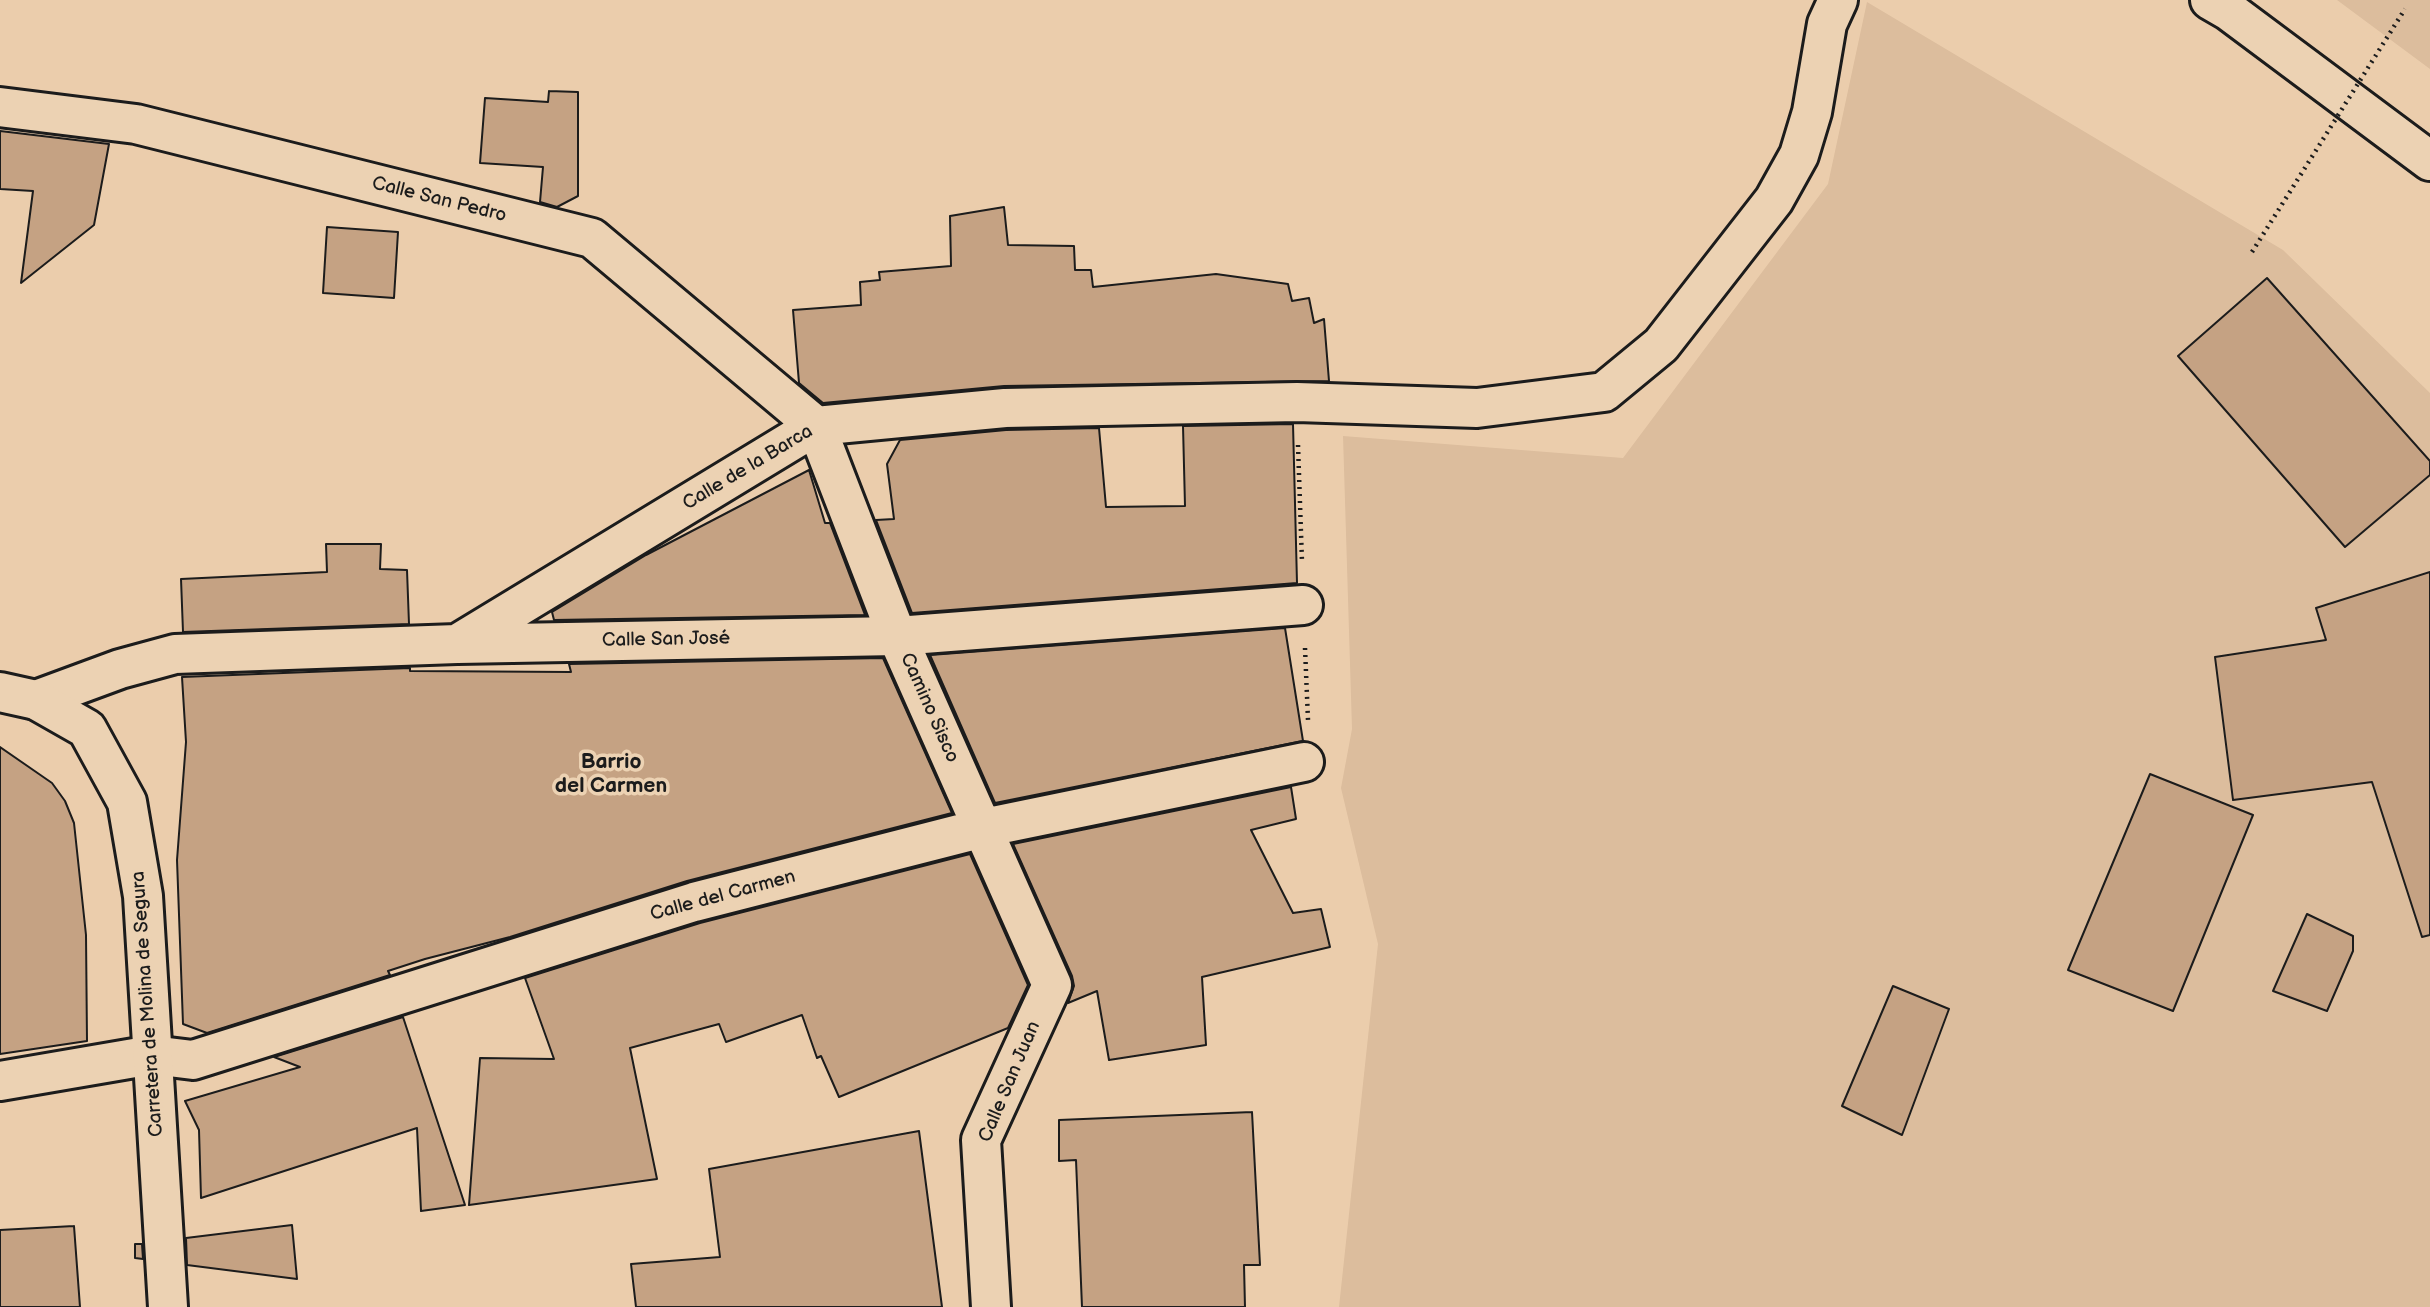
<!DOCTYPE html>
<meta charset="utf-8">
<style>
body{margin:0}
canvas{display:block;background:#ebcdac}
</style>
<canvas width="2430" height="1307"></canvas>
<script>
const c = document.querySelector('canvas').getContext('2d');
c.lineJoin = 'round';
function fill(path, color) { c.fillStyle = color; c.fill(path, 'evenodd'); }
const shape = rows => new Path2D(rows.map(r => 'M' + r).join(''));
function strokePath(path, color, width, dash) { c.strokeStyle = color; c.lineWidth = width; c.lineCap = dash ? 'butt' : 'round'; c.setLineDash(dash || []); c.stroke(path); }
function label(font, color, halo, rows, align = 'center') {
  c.font = font + ' "Balsamiq Sans",sans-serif'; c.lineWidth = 7; c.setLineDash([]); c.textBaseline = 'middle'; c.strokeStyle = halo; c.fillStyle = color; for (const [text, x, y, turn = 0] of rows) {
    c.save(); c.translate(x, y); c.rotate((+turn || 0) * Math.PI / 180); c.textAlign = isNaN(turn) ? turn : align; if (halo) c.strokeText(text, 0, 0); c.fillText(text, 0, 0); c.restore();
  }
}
const built = shape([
 [2337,0,2430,0,2430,69],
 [1867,2,2283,250,2430,393,2430,1307,1339,1307,1378,944,1341,788,1352,729,1343,436,1623,458,1828,184]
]);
const building = shape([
 [549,91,578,92,578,196,557,207,540,202,543,167,480,163,485,98,548,102,549,91],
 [0,131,109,144,94,225,21,283,33,191,0,189,0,131],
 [1004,207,1008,245,1074,246,1075,270,1091,270,1093,287,1216,274,1288,284,1292,301,1309,298,1314,323,1324,319,1329,381,1004,386,823,403,799,383,793,310,861,305,860,282,880,280,879,272,951,266,950,216,1004,207],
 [327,227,398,232,394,298,323,293,327,227],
 [2267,278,2430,461,2430,475,2345,547,2178,356,2267,278],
 [1293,424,1297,583,912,613,876,520,894,519,887,464,900,440,1006,430,1099,428,1106,507,1185,506,1183,426,1293,424],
 [809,470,825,523,830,523,865,615,554,620,552,612,646,555,809,470],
 [326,544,381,544,380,569,407,570,409,624,183,632,181,579,327,572,326,544],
 [2430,572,2430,935,2422,937,2372,782,2233,800,2215,657,2326,640,2316,608,2430,572],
 [1285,628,1303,741,995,803,930,655,1285,628],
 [883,658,952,813,687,881,510,937,425,959,388,971,390,975,207,1033,183,1024,177,860,186,742,182,677,410,668,410,671,571,672,569,664,883,658],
 [0,747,52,783,65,801,74,823,86,935,87,1041,0,1054,0,747],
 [2150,774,2253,815,2173,1011,2068,970,2150,774],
 [1291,787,1296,819,1251,830,1293,913,1321,909,1330,947,1202,977,1206,1045,1109,1060,1097,991,1068,1003,1074,986,1072,976,1013,844,1291,787],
 [970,854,1028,985,1008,1028,839,1097,821,1056,817,1058,802,1015,726,1042,719,1024,630,1048,657,1179,469,1205,480,1058,554,1059,525,978,700,923,970,854],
 [2307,914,2353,936,2353,951,2327,1011,2273,991,2307,914],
 [1893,986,1949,1009,1902,1135,1842,1106,1893,986],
 [403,1017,465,1205,421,1211,417,1128,201,1198,199,1130,185,1101,300,1067,274,1057,403,1017],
 [1252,1112,1260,1265,1244,1265,1245,1307,1082,1307,1076,1160,1059,1161,1059,1120,1252,1112],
 [919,1131,942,1307,636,1307,631,1264,720,1257,709,1169,919,1131],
 [292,1225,297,1279,187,1265,186,1238,292,1225],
 [74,1226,80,1307,0,1307,0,1230,74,1226],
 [135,1244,142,1244,143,1259,135,1258,135,1244]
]);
const path = shape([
 [1298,445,1302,562],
 [1305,648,1308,720]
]);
const street = shape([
 [2210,0,2229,11,2430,161],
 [0,107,136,124,592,238,816,426,897,636,1052,985,981,1140,991,1307],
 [457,644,816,426,1005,408,1297,402,1477,408,1604,392,1661,345,1774,200,1799,155,1812,112,1827,24,1838,0],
 [36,700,120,669,175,654,457,644,897,636,1303,605],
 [0,1081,152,1055,193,1060,694,902,983,828,1304,762]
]);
const secondary = shape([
 [0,692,36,700,87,729,127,802,143,896,168,1307]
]);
const pathBridge = shape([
 [2252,252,2405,9]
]);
const streetNames = [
 ["Calle San Pedro",439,200,14],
 ["Calle de la Barca",748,468,-31],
 ["Calle San José",666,640,-1],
 ["Camino Sisco",929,708,66],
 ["Calle del Carmen",723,896,-15],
 ["Carretera de Molina de Segura",148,1004,-94],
 ["Calle San Juan",1010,1082,-67]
];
const neighbourhoodNames = [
 ["Barrio",611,763],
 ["del Carmen",611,787]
];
fill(built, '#dcbd9d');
fill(building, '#c5a283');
strokePath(building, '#1c1c1c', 2);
strokePath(street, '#1c1c1c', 44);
strokePath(secondary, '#1c1c1c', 44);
strokePath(path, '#1c1c1c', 4.5, [2, 5]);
strokePath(street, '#ecd2b3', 38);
strokePath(secondary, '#ecd2b3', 38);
strokePath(pathBridge, '#1c1c1c', 4.5, [2, 5]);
label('19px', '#1c1c1c', '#ecd2b3', streetNames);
label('bold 21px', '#1c1c1c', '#ecd2b3', neighbourhoodNames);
</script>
